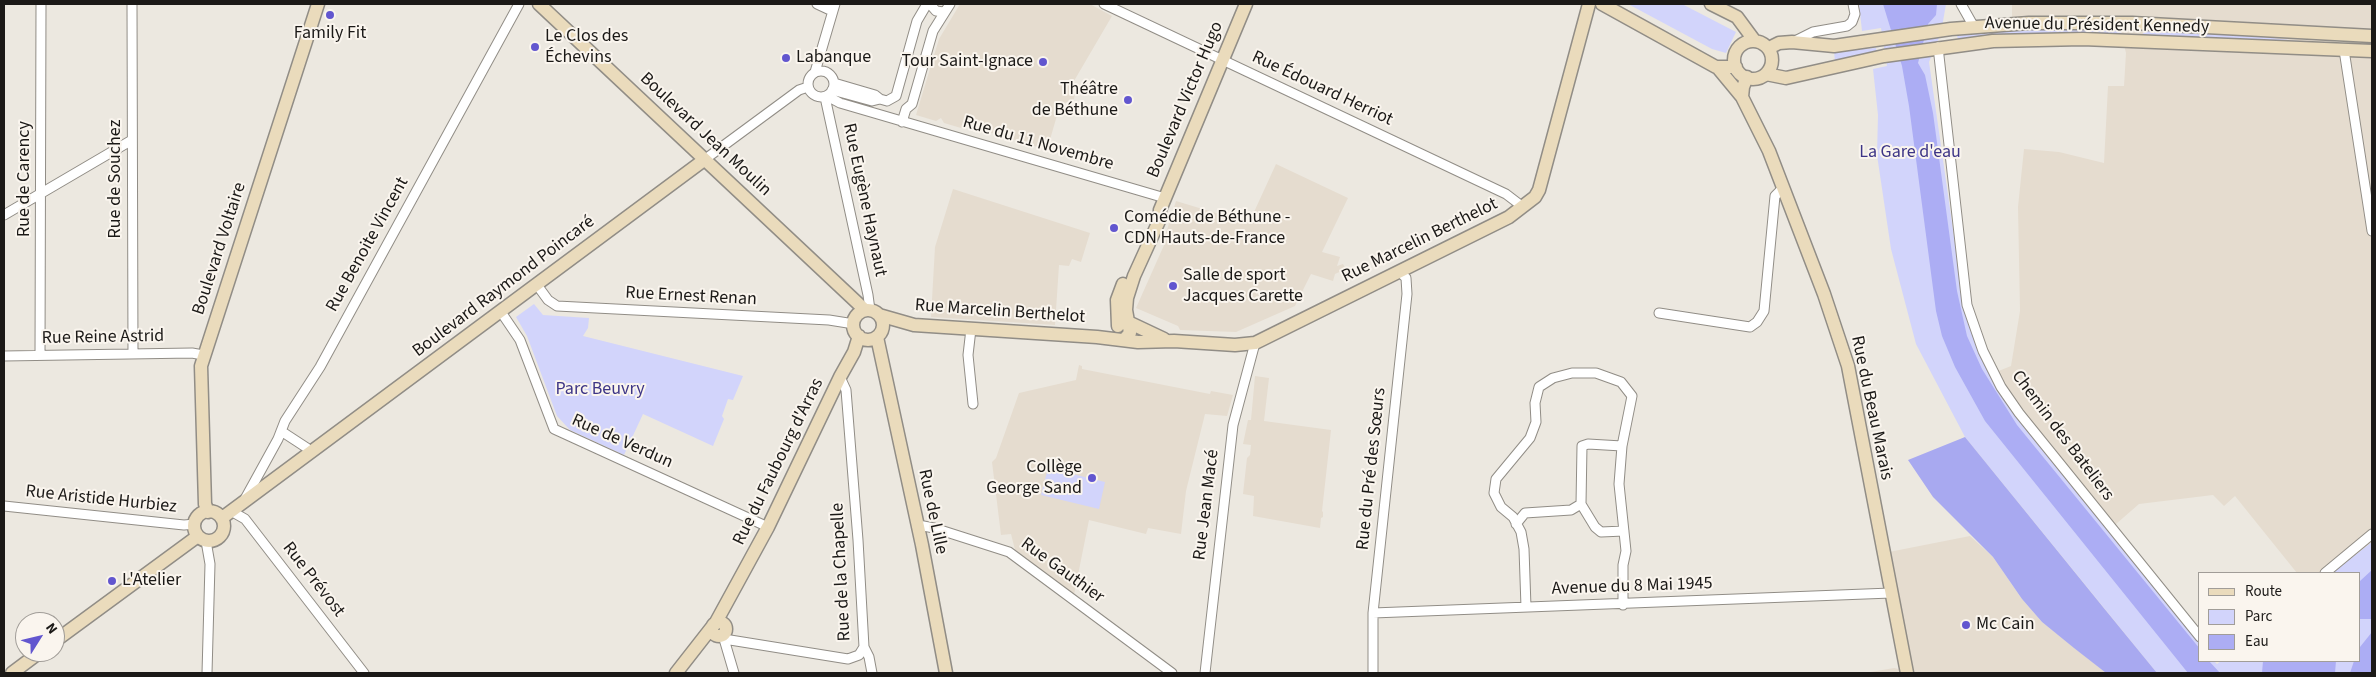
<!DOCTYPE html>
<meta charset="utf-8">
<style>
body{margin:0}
#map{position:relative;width:2376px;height:677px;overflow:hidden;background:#ece8e0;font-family:"Source Sans 3",sans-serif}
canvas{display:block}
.frame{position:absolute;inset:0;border:5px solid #1b1917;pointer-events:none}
.legend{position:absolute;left:2198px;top:572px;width:162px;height:90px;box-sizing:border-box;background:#faf5ee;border:1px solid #a19d98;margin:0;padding:6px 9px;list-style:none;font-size:15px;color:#1b1917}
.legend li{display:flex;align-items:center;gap:10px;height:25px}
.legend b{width:25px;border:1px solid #a19d98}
.north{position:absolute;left:15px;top:612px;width:50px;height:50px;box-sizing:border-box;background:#faf5ee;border:1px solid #a19d98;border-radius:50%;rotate:54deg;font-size:14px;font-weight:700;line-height:20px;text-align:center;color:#1b1917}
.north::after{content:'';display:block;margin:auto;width:18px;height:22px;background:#6256cf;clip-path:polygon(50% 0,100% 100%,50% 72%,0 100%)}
</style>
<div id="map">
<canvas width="2376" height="677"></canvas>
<div class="frame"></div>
<ul class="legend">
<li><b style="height:6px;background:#eadbbc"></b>Route</li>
<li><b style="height:14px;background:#d2d4fb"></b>Parc</li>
<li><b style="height:14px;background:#acadf4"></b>Eau</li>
</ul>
<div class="north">N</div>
</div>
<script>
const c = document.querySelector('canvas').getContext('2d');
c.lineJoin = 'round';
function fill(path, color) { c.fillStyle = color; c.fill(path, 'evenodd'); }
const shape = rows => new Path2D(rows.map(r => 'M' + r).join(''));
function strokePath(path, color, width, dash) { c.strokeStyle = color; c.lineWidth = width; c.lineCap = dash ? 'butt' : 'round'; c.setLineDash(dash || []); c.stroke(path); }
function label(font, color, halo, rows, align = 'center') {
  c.font = font + ' "Source Sans 3",sans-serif'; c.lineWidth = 4; c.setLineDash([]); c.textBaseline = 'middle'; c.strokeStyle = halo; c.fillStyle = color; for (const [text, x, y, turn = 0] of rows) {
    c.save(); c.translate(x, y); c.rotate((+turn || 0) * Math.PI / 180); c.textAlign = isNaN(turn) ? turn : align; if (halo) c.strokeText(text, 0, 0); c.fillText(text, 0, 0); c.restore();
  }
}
const built = shape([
 [960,4,1090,4,1112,16,1074,81,1076,88,1074,99,1060,105,1047,150,967,125,961,128,944,123,941,118,936,121,916,115,939,39],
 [2012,4,2372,4,2372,542,2332,573,2297,573,2235,496,2224,506,2213,495,2139,504,2108,531,2042,449,2007,402,1991,374,2011,366,2020,311,2018,207,2024,149,2059,152,2104,163,2108,86,2124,86,2126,53,2121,34,2012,31],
 [1276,164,1348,198,1322,252,1340,257,1337,266,1343,264,1346,269,1335,274,1333,281,1311,274,1295,306,1236,332,1180,330,1178,326,1136,308,1169,234,1166,233,1176,201,1249,223],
 [953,189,1090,233,1081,262,1072,259,1069,266,1059,265,1055,325,931,317,935,247],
 [1079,365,1082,366,1082,369,1210,394,1211,391,1233,395,1227,416,1205,414,1186,491,1181,534,1148,528,1146,534,1089,520,1074,595,1015,550,1011,534,1001,535,992,462,996,458,1019,393,1076,380],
 [1255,376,1269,378,1264,421,1331,430,1322,511,1323,512,1323,517,1321,518,1320,528,1253,516,1254,496,1243,494,1247,458,1250,455,1251,445,1243,444,1248,420,1251,420],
 [1970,536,1993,557,2022,599,2042,622,2106,673,1865,673,1894,668,1912,672,1889,552]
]);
const green = shape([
 [1628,4,1682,4,1736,32,1726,53,1712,49],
 [1859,4,1946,4,1941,33,1929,62,1962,293,2007,402,2042,449,2200,643,2200,661,2214,661,2217,664,2221,661,2360,661,2360,573,2332,573,2372,542,2372,673,2157,673,1965,437,1916,344,1891,249,1877,155,1878,115,1873,69,1887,66,1881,28,1862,31],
 [2058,28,2117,29,2124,35,2004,34,1958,39,1957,36,2004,30],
 [2148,30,2229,33,2325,44,2138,37],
 [1876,48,1877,53,1835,62,1834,51],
 [534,304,543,315,589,318,588,328,583,336,743,376,733,400,728,399,722,416,724,419,713,446,643,414,624,455,570,430,557,416,527,336,516,317],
 [1048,468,1105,482,1099,509,1041,495]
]);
const forest = shape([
 [1965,437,2103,607,2157,673,2106,673,2074,648,2042,622,2022,599,1993,557,1933,497,1908,460]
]);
const water = shape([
 [1883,4,1937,4,1936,15,1928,24,1918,63,1925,75,1933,113,1957,291,1967,336,1982,369,2017,425,2200,649,2200,661,2209,661,2220,673,2188,673,1985,421,1955,367,1942,336,1936,311,1909,106,1902,66],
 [2372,570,2372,619,2360,619,2360,581],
 [2372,632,2372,673,2350,673,2354,661,2360,661,2360,647],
 [2263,661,2336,661,2335,673,2262,673]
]);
const street = shape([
 [132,4,133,353],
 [817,4,832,11],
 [930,4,936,11,944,12],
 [1104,4,1506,194,1523,207],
 [1961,4,1974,27],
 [1793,42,1813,32,1847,26,1852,22,1855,14,1853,4],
 [1938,47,1967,305,1983,351,2001,387,2019,413,2200,637],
 [2344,50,2372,231],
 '808 84a13 13 0 1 1 26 0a13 13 0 1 1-26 0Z',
 [815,72,835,4],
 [834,83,875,95,880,99],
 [832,90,872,101,880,99,887,101,896,96,917,21,927,4],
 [827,96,840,103,1165,198],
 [825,97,868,295,870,310],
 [902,122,906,109,912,104,933,31,950,4],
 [704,160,799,90,808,87],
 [4,215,132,140],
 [537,285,548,300,557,306,829,320,854,324],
 [501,312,520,340,554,429,768,527],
 [1659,313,1750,327,1757,322,1764,311,1775,196,1783,188],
 [971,329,968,355,973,404],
 [40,355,41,4],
 [4,356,192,353,203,355],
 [281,431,307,448,310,453],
 [245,499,278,439,285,421,320,367,519,4],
 [1581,504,1595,527,1601,532,1624,531],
 [4,506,184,525,195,524],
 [231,511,245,519,364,673],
 [1516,524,1525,513,1571,510,1581,504,1582,446,1588,444,1622,446],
 [918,525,934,528,1009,552,1172,673],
 [206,541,210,564,207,673],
 [2325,573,2372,534],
 [1526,607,1524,549,1521,532,1513,517,1501,507,1494,493,1496,479,1530,438,1536,422,1535,403,1539,387,1553,378,1572,373,1596,373,1621,382,1632,396,1622,446,1619,484,1626,551,1623,565,1623,605],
 [1373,613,1891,593],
 [722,635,724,639,848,659,859,655,864,647,858,540,846,390,840,377],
 [724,639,734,673],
 [864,647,869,657,872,673],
 [1205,673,1233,425,1255,343],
 [1373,673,1373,613,1407,294,1406,278,1399,271]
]);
const secondary = shape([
 [539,4,865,310],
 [1602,4,1716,67,1736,67],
 [1711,4,1737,17,1754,40],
 '1734 60a19 19 0 1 1 38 0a19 19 0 1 1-38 0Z',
 [1769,48,1779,43,1792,42,1834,46,1951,29,2029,23,2132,23,2372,36],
 [1718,68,1742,97],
 [1766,74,1786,78,1884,56,1993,41,2083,39,2372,51],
 [1747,77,1743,87,1742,97,1769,151,1824,294,1848,366,1907,673],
 '853 325a15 15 0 1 1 30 0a15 15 0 1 1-30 0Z',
 [879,315,914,325,1097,337,1138,342,1174,341,1235,345,1255,343,1509,217,1535,197,1539,190,1589,4],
 [1128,322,1164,339],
 [1118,326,1117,300,1123,284],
 [877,337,922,545,946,673],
 [1124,340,1130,333,1126,310,1127,298,1134,276,1159,221,1160,210,1246,4],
 '194 526a15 15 0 1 1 30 0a15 15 0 1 1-30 0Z',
 [208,512,205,504,201,366,318,4],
 [222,518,704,160],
 '712 629a7 7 0 1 1 14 0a7 7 0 1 1-14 0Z',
 [715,624,768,527,840,377,854,352,859,336],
 [55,641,198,536],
 [12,673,40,652],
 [676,673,712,627]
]);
const markers = [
 [330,15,5,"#6256cf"],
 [535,47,5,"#6256cf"],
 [786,58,5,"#6256cf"],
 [1043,62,5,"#6256cf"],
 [1128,100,5,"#6256cf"],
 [1114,228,5,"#6256cf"],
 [1173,286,5,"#6256cf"],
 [1092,478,5,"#6256cf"],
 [112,581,5,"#6256cf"],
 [1966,625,5,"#6256cf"]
];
const streetNames = [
 ["Avenue du Président Kennedy",2097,26,1],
 ["Rue Édouard Herriot",1322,89,25],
 ["Boulevard Victor Hugo",1186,100,-67],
 ["Boulevard Jean Moulin",705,135,43],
 ["Rue du 11 Novembre",1038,144,16],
 ["Rue de Carency",25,179,-90],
 ["Rue de Souchez",116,179,-90],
 ["Rue Eugène Haynaut",864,200,78],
 ["Rue Marcelin Berthelot",1420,241,-26],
 ["Rue Benoite Vincent",368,245,-61],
 ["Boulevard Voltaire",220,249,-72],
 ["Boulevard Raymond Poincaré",504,287,-37],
 ["Rue Ernest Renan",691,297,3],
 ["Rue Marcelin Berthelot",1000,312,4],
 ["Rue Reine Astrid",103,338,-1],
 ["Rue du Beau Marais",1871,408,78],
 ["Chemin des Bateliers",2062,436,53],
 ["Rue de Verdun",622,442,24],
 ["Rue du Faubourg d'Arras",779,462,-64],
 ["Rue du Pré des Sœurs",1372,469,-84],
 ["Rue Aristide Hurbiez",101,500,6],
 ["Rue Jean Macé",1207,505,-83],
 ["Rue de Lille",932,512,78],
 ["Rue Gauthier",1062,571,36],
 ["Rue de la Chapelle",842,572,-93],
 ["Rue Prévost",313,580,52],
 ["Avenue du 8 Mai 1945",1632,587,-2]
];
const poiNames = [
 ["Family Fit",330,34,"center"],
 ["Le Clos des",545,37],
 ["Échevins",545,58],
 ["Labanque",796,58],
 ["Tour Saint-Ignace",1033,62,"right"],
 ["Théâtre",1118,90,"right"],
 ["de Béthune",1118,111,"right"],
 ["Comédie de Béthune -",1124,218],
 ["CDN Hauts-de-France",1124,239],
 ["Salle de sport",1183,276],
 ["Jacques Carette",1183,297],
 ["Collège",1082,468,"right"],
 ["George Sand",1082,489,"right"],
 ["L'Atelier",122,581],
 ["Mc Cain",1976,625]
];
const parkNames = [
 ["La Gare d'eau",1910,153],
 ["Parc Beuvry",600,390]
];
fill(built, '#e5dccf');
fill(green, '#d2d4fb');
fill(forest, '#a8a9f0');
fill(water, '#acadf4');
strokePath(street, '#918d86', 11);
strokePath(secondary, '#918d86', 15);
strokePath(street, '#fff', 9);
strokePath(secondary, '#eadbbc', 12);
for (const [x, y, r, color] of markers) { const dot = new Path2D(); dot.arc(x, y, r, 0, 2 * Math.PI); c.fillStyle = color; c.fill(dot); strokePath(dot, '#faf5ee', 2); }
label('18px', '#1b1917', '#faf5ee', streetNames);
label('18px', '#1b1917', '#faf5ee', poiNames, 'left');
label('18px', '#3d3586', '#faf5ee', parkNames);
</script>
